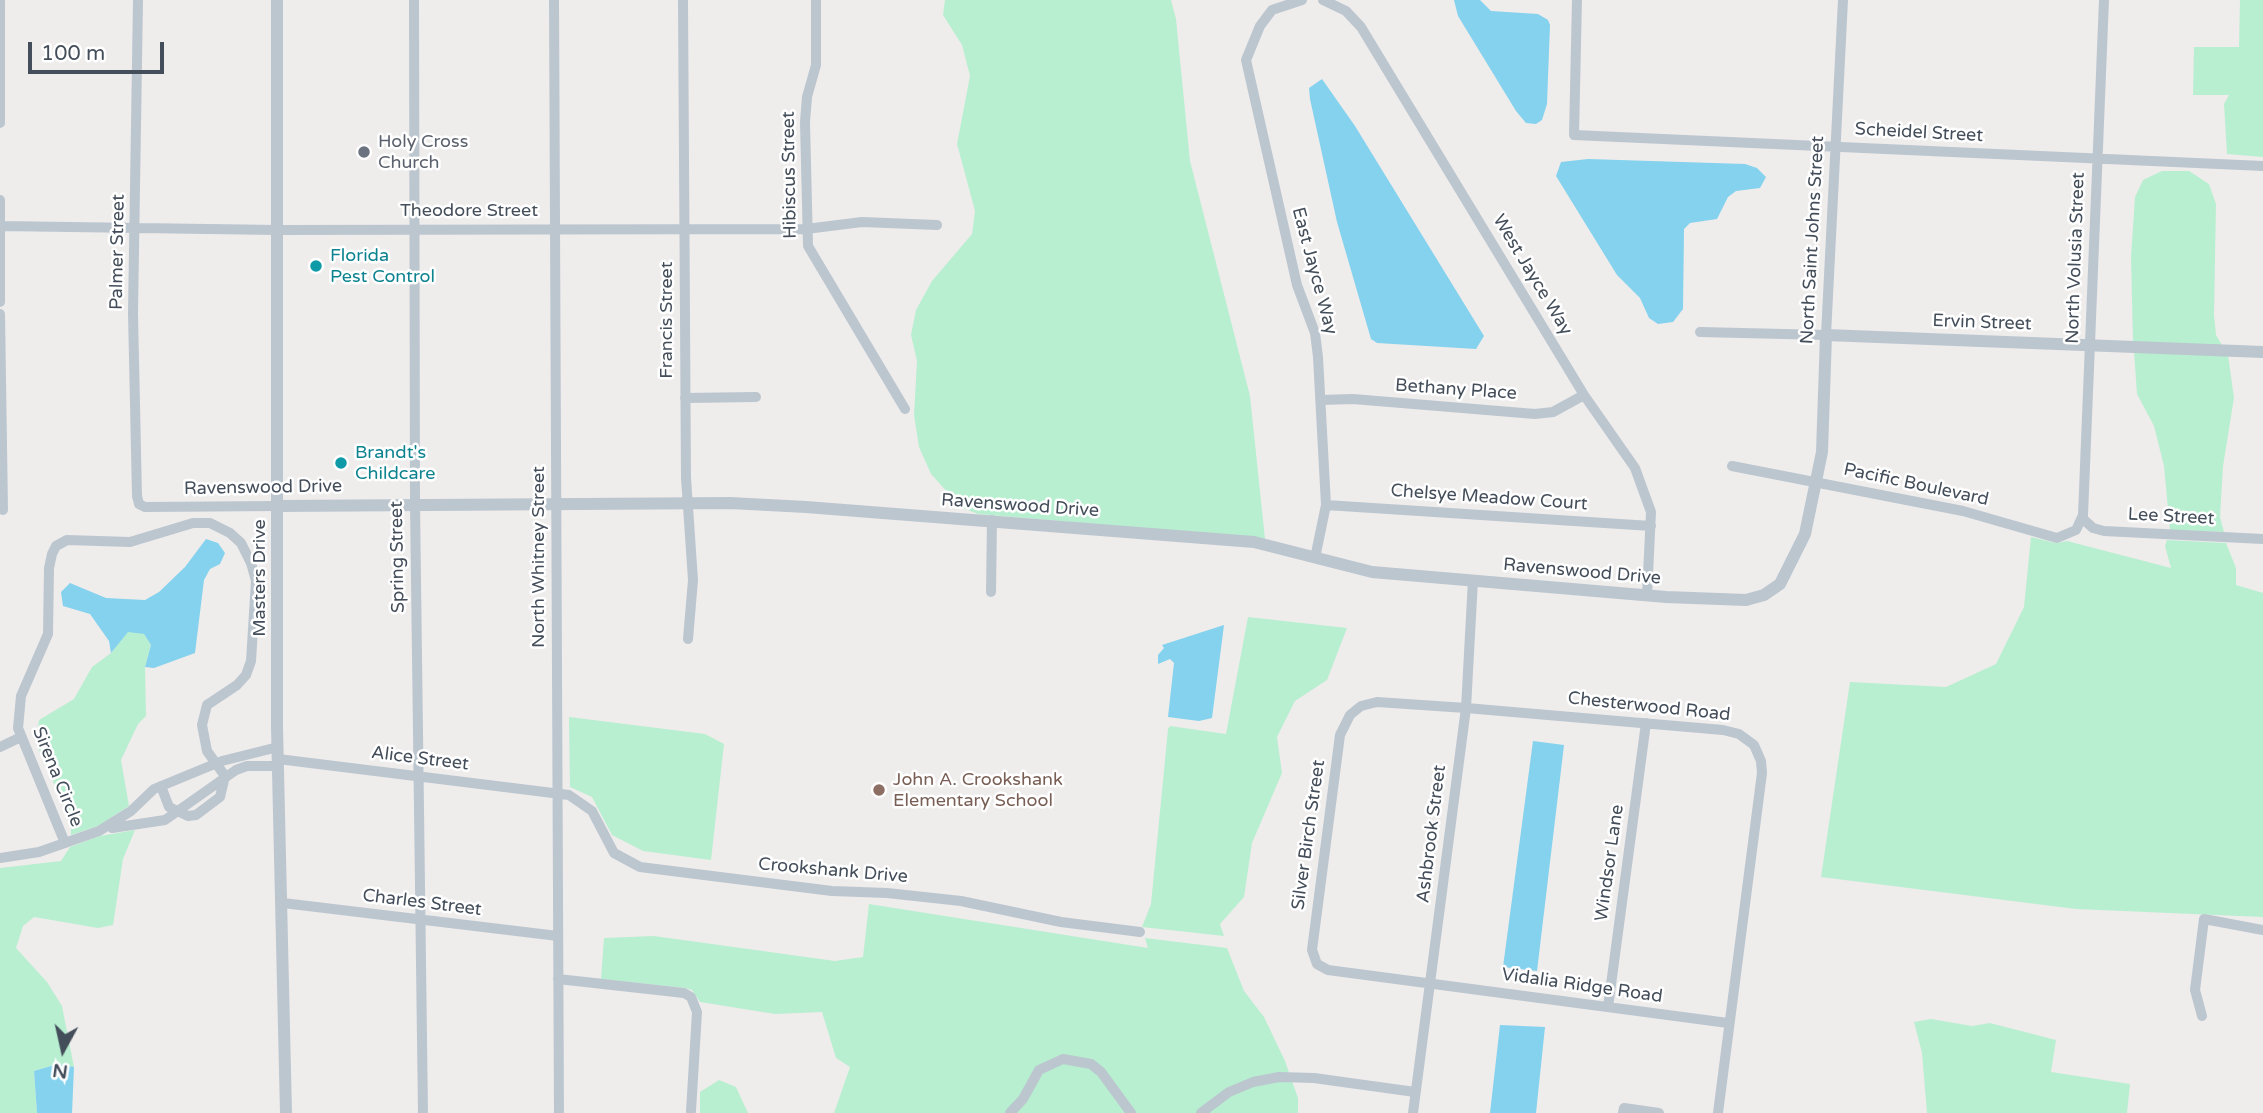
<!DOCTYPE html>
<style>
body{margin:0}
#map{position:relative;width:2263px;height:1113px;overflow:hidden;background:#efecec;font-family:"Varela Round",sans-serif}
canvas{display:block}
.north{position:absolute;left:28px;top:1015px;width:70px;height:70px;-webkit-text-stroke:5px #fff;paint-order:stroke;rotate:188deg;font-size:19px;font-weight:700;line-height:28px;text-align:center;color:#444e5a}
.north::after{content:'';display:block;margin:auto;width:24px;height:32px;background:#444e5a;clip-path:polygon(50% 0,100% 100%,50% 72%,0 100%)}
.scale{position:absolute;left:28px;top:42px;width:136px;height:32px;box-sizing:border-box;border:4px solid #444e5a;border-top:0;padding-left:9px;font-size:21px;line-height:24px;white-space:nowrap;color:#444e5a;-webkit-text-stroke:5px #fff;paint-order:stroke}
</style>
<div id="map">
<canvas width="2263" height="1113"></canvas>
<div class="north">N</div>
<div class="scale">100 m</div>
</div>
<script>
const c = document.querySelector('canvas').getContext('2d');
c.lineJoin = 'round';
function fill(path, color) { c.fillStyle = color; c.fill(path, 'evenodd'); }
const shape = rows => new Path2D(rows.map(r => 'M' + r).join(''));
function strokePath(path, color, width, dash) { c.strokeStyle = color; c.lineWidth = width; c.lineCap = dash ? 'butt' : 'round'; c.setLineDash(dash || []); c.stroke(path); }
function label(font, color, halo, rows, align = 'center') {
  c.font = font + ' "Varela Round",sans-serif'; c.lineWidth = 5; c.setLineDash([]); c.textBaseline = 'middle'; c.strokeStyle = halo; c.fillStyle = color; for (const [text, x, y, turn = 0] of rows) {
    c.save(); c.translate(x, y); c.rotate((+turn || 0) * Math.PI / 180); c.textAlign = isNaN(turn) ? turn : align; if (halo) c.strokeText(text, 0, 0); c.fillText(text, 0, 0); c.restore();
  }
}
const green = shape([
 [945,0,1171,0,1176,19,1190,161,1250,396,1265,539,978,514,961,507,931,474,919,447,914,415,917,361,911,335,916,310,932,281,972,234,975,211,957,144,970,76,962,45,943,15],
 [2240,0,2263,0,2263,157,2227,154,2224,104,2229,95,2193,95,2194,47,2239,47],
 [2162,171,2189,171,2209,184,2216,204,2214,315,2216,335,2222,345,2133,342,2131,257,2135,197,2143,180],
 [2134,352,2228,355,2234,398,2223,466,2220,517,2224,532,2170,530,2164,466,2154,426,2137,394],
 [2031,537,2056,543,2067,541,2171,568,2165,546,2167,540,2226,543,2236,568,2236,585,2263,593,2263,917,2076,909,1821,877,1850,682,1946,687,1996,664,2024,607],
 [1248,617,1347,628,1327,680,1295,701,1277,737,1282,773,1252,843,1244,897,1220,924,1224,936,1142,927,1151,904,1168,729,1170,726,1226,734],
 [128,631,144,634,151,645,145,667,146,716,138,724,121,760,129,806,98,826,71,835,71,822,36,743,39,720,74,699,92,667,111,653],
 [569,717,705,734,724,744,711,860,643,851,612,835,592,797,570,787],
 [135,830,123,859,113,925,98,928,34,917,23,926,16,948,47,982,62,1006,74,1067,58,1064,34,1071,37,1113,0,1113,0,868,61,861,70,847,100,836],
 [869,904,1148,948,1145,938,1227,948,1244,991,1264,1017,1285,1061,1298,1098,1298,1113,834,1113,850,1067,836,1058,822,1012,775,1014,700,1002,692,990,685,988,601,979,604,938,654,936,835,961,863,957],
 [1931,1019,1972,1026,1990,1023,2056,1040,2051,1072,2130,1084,2127,1113,1927,1113,1922,1053,1914,1022],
 [719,1080,736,1087,748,1113,700,1113,700,1092]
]);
const water = shape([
 [1454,0,1480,0,1491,11,1538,14,1548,20,1550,25,1547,104,1542,120,1536,124,1526,123,1516,111,1458,16],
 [1322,79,1355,126,1484,336,1476,349,1377,343,1371,339,1337,222,1310,99,1309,88],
 [1588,159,1745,164,1757,168,1766,177,1760,188,1736,191,1728,197,1717,219,1690,223,1684,229,1683,309,1673,322,1658,324,1649,318,1640,298,1617,275,1556,176,1561,162],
 [206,539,218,543,225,553,220,564,210,569,204,580,195,653,154,668,145,667,151,645,144,634,128,632,111,653,109,641,90,614,63,606,61,592,70,583,106,598,145,600,159,592,185,567],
 [1224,625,1212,718,1199,721,1168,717,1174,663,1170,659,1158,664,1158,655,1164,648,1162,645],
 [1533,741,1564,745,1537,971,1503,967],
 [1500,1025,1545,1027,1536,1113,1490,1113],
 [58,1064,74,1067,72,1113,37,1113,34,1071]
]);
const minor = shape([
 [138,0,133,313,137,496,139,504,145,507,278,506],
 [414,0,415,504,423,1113],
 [554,0,559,1113],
 [683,0,686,478,693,580,688,639],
 [816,0,816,65,807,97,805,122,808,246,905,409],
 [1302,0,1272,10,1260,26,1246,60,1297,285,1315,333,1318,357,1326,505,1315,558],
 [1323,0,1346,11,1361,27,1584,395,1635,468,1651,512,1647,595],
 [1577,0,1574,135,2263,166],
 [0,1,0,123],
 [0,200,0,302],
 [1,226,277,230,806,229,862,222,937,225],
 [0,314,3,510],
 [1700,332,1826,335,1843,0],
 [685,398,756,397],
 [1321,400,1353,399,1535,414,1553,412,1584,395],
 [1732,466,1963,511,2057,538,2076,530,2083,515,2104,0],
 [1326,505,1651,526],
 [2082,518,2093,528,2104,531,2263,539],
 [991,592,992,520],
 [0,747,21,737],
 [278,759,569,795,592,811,614,853,640,867,832,891,887,893,961,901,1061,922,1140,932],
 [112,828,165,820,236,770,247,766,278,766],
 [65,843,18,728,21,696,48,634,49,568,52,554,56,546,67,540,130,542,193,523,210,523,230,533,241,543,251,563,256,581,251,661,246,675,237,685,207,705,202,725,207,751,225,776,220,797,196,815,188,816,169,807,161,786],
 [0,858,39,852,99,831,131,811,154,789,222,761,278,747],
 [283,903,558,936],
 [558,979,684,993,691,997,697,1012,691,1111],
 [1608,1007,1646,723],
 [2202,1016,2195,990,2204,919,2263,930],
 [1010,1113,1023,1099,1039,1070,1063,1059,1091,1064,1101,1072,1131,1113],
 [1201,1113,1229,1092,1253,1082,1279,1077,1314,1078,1415,1092],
 [1413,1113,1466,708,1473,580],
 [1623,1113,1624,1108,1659,1113],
 [1718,1113,1762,773,1761,761,1754,745,1739,734,1723,730,1466,708,1377,702,1361,706,1350,715,1340,735,1312,950,1317,964,1328,970,1728,1023]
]);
const tertiary = shape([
 [277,0,277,728,286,1113],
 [278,506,730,503,806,507,1254,542,1372,572,1666,597,1746,600,1764,595,1780,584,1805,534,1822,452,1826,335,2263,352]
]);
const markers = [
 [364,152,7,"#6b7280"],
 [316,266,7,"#0f9aa8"],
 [341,463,7,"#0f9aa8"],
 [879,790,7,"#8d6e63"]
];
const streetNames = [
 ["Scheidel Street",1919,133,3],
 ["Hibiscus Street",790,175,-91],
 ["Theodore Street",469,211],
 ["North Saint Johns Street",1813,240,-87],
 ["Palmer Street",118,252,-89],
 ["North Volusia Street",2076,258,-88],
 ["East Jayce Way",1314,271,75],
 ["West Jayce Way",1532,275,59],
 ["Francis Street",667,320,-90],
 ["Ervin Street",1982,323,2],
 ["Bethany Place",1456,390,4],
 ["Pacific Boulevard",1916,485,12],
 ["Ravenswood Drive",263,488,-1],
 ["Chelsye Meadow Court",1489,498,4],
 ["Ravenswood Drive",1020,506,4],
 ["Lee Street",2171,517,3],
 ["Spring Street",398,557,-91],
 ["North Whitney Street",539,557,-90],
 ["Ravenswood Drive",1582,572,5],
 ["Masters Drive",260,578,-90],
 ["Chesterwood Road",1649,707,6],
 ["Alice Street",420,759,7],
 ["Sirena Circle",57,777,68],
 ["Ashbrook Street",1432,834,-83],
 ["Silver Birch Street",1309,835,-82],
 ["Windsor Lane",1610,863,-82],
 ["Crookshank Drive",833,871,5],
 ["Charles Street",422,903,7],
 ["Vidalia Ridge Road",1582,986,8]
];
const worshipNames = [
 ["Holy Cross",378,142],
 ["Church",378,163]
];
const cultureNames = [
 ["Florida",330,256],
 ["Pest Control",330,277],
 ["Brandt's",355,453],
 ["Childcare",355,474]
];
const educationNames = [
 ["John A. Crookshank",893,780],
 ["Elementary School",893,801]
];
fill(green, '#b8efd0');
fill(water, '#84d2ed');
strokePath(minor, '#bcc6cf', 10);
strokePath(tertiary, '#bcc6cf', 12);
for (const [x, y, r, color] of markers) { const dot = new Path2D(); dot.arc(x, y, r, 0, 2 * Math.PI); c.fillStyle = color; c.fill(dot); strokePath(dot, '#fff', 2.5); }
label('18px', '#444e5a', '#fff', streetNames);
label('18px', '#5b616d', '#fff', worshipNames, 'left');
label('18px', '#0d838f', '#fff', cultureNames, 'left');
label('18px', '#785e54', '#fff', educationNames, 'left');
</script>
